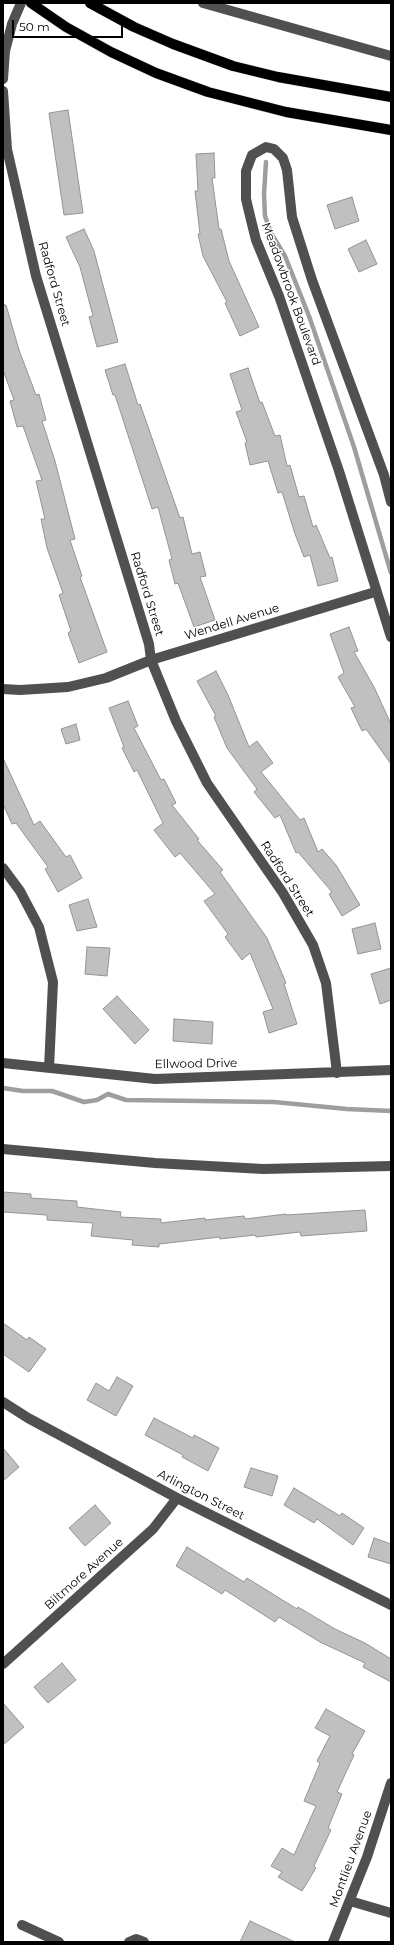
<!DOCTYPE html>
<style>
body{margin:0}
#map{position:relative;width:394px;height:1945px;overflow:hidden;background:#fff;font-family:Montserrat,sans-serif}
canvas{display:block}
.frame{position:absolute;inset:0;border:4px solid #000;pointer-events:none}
.scale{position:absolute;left:12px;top:20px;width:111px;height:18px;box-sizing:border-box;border:2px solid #000;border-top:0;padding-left:5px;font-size:12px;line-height:14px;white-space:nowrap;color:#000;-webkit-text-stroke:3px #fff;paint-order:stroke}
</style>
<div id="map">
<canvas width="394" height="1945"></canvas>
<div class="frame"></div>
<div class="scale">50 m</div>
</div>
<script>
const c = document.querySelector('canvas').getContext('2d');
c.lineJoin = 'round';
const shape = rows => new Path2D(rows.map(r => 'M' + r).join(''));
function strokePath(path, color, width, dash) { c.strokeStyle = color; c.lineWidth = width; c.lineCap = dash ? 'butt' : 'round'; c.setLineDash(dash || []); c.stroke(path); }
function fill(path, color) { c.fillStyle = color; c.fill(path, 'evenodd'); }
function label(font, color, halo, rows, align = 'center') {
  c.font = font + ' Montserrat,sans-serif'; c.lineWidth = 3; c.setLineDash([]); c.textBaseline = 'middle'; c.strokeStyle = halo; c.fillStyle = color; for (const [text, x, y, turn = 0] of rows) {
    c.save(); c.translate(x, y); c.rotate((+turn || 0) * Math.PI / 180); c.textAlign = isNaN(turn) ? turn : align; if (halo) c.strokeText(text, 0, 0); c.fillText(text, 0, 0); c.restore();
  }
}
const stream = shape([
 [266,162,264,194,265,216,271,233,285,256,309,316,354,447,391,573],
 [3,1088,23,1091,52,1091,84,1102,97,1100,108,1094,126,1100,274,1102,347,1109,391,1111]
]);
const building = shape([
 [68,110,83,213,64,215,49,113,68,110],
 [214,153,215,178,212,178,219,229,221,229,229,261,259,327,240,336,225,303,227,302,203,256,198,234,200,234,195,191,198,191,196,154,214,153],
 [352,197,359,221,335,229,327,205,352,197],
 [84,229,94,251,118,342,97,347,89,317,93,316,80,267,66,237,84,229],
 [366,240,377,264,359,272,348,249,366,240],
 [3,305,6,305,19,350,36,395,39,394,46,420,42,421,55,461,75,539,70,540,82,576,80,577,107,652,79,663,68,633,71,631,59,595,63,593,47,548,41,519,45,519,36,481,42,480,23,426,17,427,10,401,14,400,3,370,3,305],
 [125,364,138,405,140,404,180,518,183,517,192,554,200,552,206,576,200,577,215,620,194,627,178,583,175,584,169,560,172,559,158,507,152,509,115,395,113,395,105,370,125,364],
 [248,368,260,403,262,402,275,436,280,435,287,466,290,465,299,497,304,496,313,527,316,525,330,558,332,557,338,581,318,586,310,555,304,557,295,534,282,492,278,493,268,461,250,465,245,443,247,442,236,412,242,410,230,374,248,368],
 [349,627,358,651,354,652,374,687,391,724,391,764,366,729,362,731,351,708,355,707,338,677,344,673,330,634,349,627],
 [216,671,228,695,249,747,257,741,273,763,261,772,300,820,304,818,318,852,322,849,336,865,360,905,342,916,329,894,332,892,298,852,296,853,280,815,275,818,254,792,257,789,227,748,214,717,216,716,197,681,216,671],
 [128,701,138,726,134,728,161,780,164,779,176,803,172,805,199,839,197,840,223,870,220,872,267,938,286,983,284,984,297,1024,269,1033,263,1012,273,1009,250,953,242,960,225,937,228,934,204,901,215,894,180,853,175,857,154,830,163,823,137,770,134,772,122,748,124,747,109,708,128,701],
 [76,724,80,740,66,744,61,729,76,724],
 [3,758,34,825,40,821,66,857,70,855,82,878,58,892,45,869,48,867,16,823,12,824,3,804,3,758],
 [88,899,97,927,77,931,69,905,88,899],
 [375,923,381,949,358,954,352,929,375,923],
 [87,947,110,948,107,976,85,974,87,947],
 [391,968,391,1000,380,1004,371,974,391,968],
 [117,996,149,1030,135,1044,103,1009,117,996],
 [174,1019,213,1022,212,1044,173,1041,174,1019],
 [3,1192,31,1194,31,1198,77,1201,77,1207,121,1212,120,1217,161,1219,161,1223,205,1218,205,1220,244,1216,245,1219,286,1214,286,1215,365,1210,367,1231,301,1236,300,1232,256,1237,255,1235,220,1239,220,1237,159,1244,159,1247,132,1245,133,1240,91,1236,93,1223,47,1220,47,1215,3,1212,3,1192],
 [3,1323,27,1340,29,1337,46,1349,29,1372,3,1354,3,1323],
 [117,1377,133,1386,116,1416,87,1400,96,1383,109,1391,117,1377],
 [154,1418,193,1438,194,1435,219,1448,208,1471,182,1457,183,1455,145,1435,154,1418],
 [3,1448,19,1467,3,1481,3,1448],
 [251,1468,278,1476,272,1496,244,1487,251,1468],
 [294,1488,340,1516,342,1513,364,1528,353,1545,317,1519,314,1523,284,1505,294,1488],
 [95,1505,111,1523,85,1546,69,1528,95,1505],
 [374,1538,391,1544,391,1564,368,1557,374,1538],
 [187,1547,244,1582,247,1578,297,1609,298,1607,335,1629,365,1643,391,1659,391,1682,363,1667,365,1663,320,1642,279,1617,275,1622,225,1590,222,1594,176,1566,187,1547],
 [62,1663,76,1680,48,1703,34,1687,62,1663],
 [3,1703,24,1727,3,1745,3,1703],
 [326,1709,365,1731,352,1754,354,1755,337,1792,342,1794,328,1828,331,1830,314,1866,316,1868,302,1891,278,1877,282,1872,271,1866,282,1848,294,1855,316,1806,304,1801,320,1763,317,1761,330,1736,315,1728,326,1709],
 [250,1921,295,1942,240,1942,250,1921]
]);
const minor = shape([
 [203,3,391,56],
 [3,79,5,51,12,24,21,3],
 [3,91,7,149,36,276,149,644,151,660,176,721,207,783,283,893,313,945,326,983,337,1073],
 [391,502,384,475,312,280,292,217,287,170,283,158,274,149,266,147,252,155,246,171,246,199,251,220,256,240,279,296,339,471,391,637],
 [3,689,20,690,68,687,106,678,151,660,375,592],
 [3,868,20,891,39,927,53,982,49,1068],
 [3,1063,155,1079,391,1070],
 [3,1149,155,1163,263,1169,391,1166],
 [3,1402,28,1418,177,1498,391,1605],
 [3,1664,153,1529,177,1498],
 [350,1901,391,1913],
 [22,1925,59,1942],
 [129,1942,136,1939,144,1942],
 [333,1942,367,1857,391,1783]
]);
const major = shape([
 [31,3,66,27,111,52,156,73,208,92,286,112,391,130],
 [90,3,134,27,173,44,233,66,278,77,391,97]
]);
const streetNames = [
 ["Radford Street",54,284,74],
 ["Meadowbrook Boulevard",291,294,70],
 ["Radford Street",147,594,73],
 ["Wendell Avenue",232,622,-17],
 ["Radford Street",287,879,57],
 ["Ellwood Drive",196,1064,-1],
 ["Arlington Street",201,1495,27],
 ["Biltmore Avenue",84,1574,-42],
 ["Montlieu Avenue",351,1859,-70]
];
strokePath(stream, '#9e9e9e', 4.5);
fill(building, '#c0c0c0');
strokePath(building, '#949494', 1);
strokePath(major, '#dbdbdb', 11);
strokePath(minor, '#505050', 10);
strokePath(major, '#000', 10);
label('12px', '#000', '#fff', streetNames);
</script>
